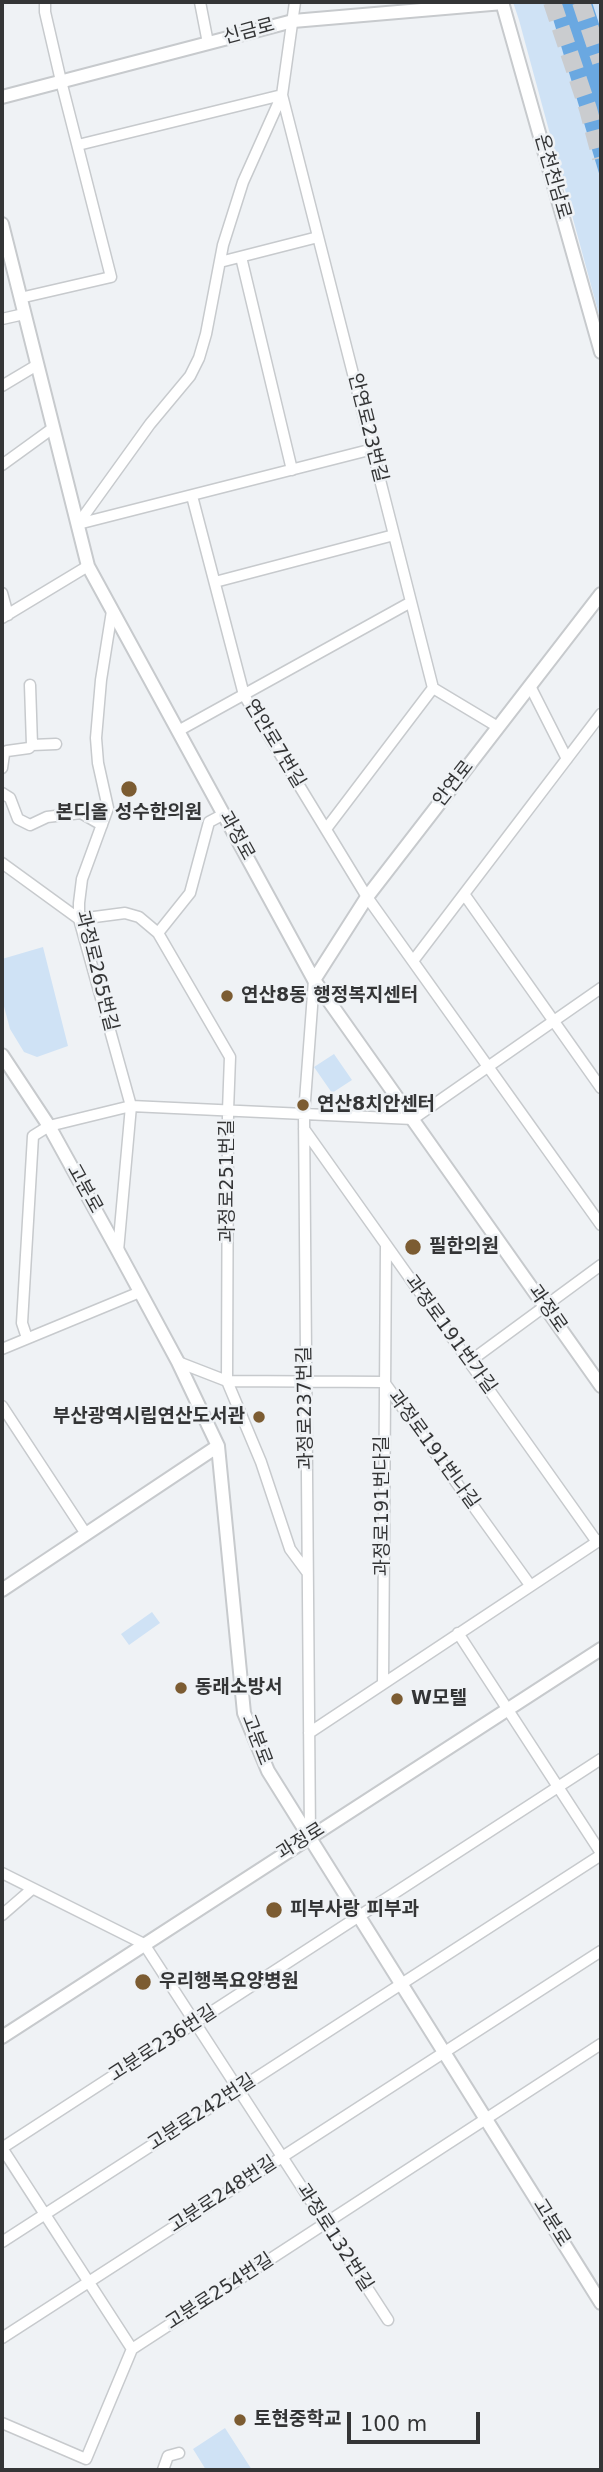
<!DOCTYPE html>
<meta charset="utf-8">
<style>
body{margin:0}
#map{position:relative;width:603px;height:2472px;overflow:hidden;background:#eff2f5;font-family:"DejaVu Sans",sans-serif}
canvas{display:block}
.frame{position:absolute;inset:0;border:4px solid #343536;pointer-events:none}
.scale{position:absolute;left:347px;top:2412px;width:133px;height:32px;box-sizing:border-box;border:4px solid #343536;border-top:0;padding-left:9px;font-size:21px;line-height:24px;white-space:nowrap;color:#343536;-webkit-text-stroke:5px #eff2f5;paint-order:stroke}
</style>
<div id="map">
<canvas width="603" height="2472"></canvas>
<div class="frame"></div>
<div class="scale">100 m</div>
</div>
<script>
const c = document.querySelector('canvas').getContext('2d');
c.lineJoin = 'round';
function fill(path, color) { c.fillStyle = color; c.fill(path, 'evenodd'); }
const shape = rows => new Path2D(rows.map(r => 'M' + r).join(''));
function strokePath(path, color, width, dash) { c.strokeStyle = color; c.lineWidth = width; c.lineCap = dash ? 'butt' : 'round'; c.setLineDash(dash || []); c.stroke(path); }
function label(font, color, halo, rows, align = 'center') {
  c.font = font + ' "DejaVu Sans","Noto Sans KR",sans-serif'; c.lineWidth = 5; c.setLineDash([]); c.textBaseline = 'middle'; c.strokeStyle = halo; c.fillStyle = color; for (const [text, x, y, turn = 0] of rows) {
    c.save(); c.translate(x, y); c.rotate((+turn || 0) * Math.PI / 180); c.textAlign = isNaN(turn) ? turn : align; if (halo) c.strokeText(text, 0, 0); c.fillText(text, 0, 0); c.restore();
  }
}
const green = shape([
 [513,2,601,2,601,322,519,20],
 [43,947,68,1046,37,1057,24,1052,10,1029,2,999,2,959],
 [334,1054,352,1080,332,1093,314,1067],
 [152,1612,160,1623,129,1645,121,1634],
 [225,2428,252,2470,206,2470,193,2449]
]);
const water = shape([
 [548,2,592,2,601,30,601,180]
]);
const highwayTunnel = shape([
 [552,2,588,109,601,158],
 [581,2,601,62]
]);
const street = shape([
 [200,2,208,43],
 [78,145,282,95,433,688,498,727],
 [241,257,292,470],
 [220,262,318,237],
 [20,298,111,277,61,81,45,12,45,2],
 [2,319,24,314],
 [2,386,37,365],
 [2,465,53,428],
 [192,496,244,695,367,897,601,1225],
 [78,524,150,424,190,376,199,358,206,334,223,245,243,182,282,95,295,2],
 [78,524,373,449],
 [215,582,394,535],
 [2,593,8,615],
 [112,611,101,680,96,738,98,763,108,808,82,879,79,903,79,919,131,1106,118,1251],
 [2,618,88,566],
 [530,686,567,759],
 [178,731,411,602],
 [32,745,56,744],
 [2,768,4,754,7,751,29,748,32,745,30,685],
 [2,793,10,798,18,819,30,825,47,817,81,813,102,825],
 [224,814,209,822,190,893,158,933,230,1057,228,1111,227,1381,261,1462,290,1549,307,1572],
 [326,829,433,688],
 [2,863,79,919,125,913,139,917,158,933],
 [464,894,601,1088],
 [413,961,601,714],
 [304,1129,597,1542],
 [27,1338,22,1323,33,1136,49,1126,131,1106,413,1119,601,988],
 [2,1349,140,1292],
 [178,1362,227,1381,384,1382,530,1585],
 [469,1362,601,1265],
 [2,1406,86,1534],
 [458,1633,601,1853],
 [383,1683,386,1246],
 [309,1733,600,1540],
 [310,1836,304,1114,314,980],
 [2,1873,144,1944,388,2320],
 [2,1915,32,1889],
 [2,2148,601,1759],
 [2,2148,132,2349],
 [2,2242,601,1855],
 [2,2338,601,1951],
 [2,2423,86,2459,132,2349,601,2044],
 [163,2470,168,2456,179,2453]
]);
const secondary = shape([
 [502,2,601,352],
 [2,97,293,21,503,3],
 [2,224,88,566,314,980,601,1386],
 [314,980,367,897,601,594],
 [2,1055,49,1126,118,1251,178,1362,218,1446,244,1713,268,1771,601,2303],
 [2,1590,218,1446],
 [2,2037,601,1649]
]);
const markers = [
 [129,789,9,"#7c5c32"],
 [227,996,7,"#7c5c32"],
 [303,1105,7,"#7c5c32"],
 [413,1247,9,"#7c5c32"],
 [259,1417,7,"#7c5c32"],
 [181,1688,7,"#7c5c32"],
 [397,1699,7,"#7c5c32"],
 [274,1910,9,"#7c5c32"],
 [143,1982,9,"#7c5c32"],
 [240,2420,7,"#7c5c32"]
];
const streetNames = [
 ["신금로",249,32,-15],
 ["온천천남로",552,177,74],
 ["안연로23번길",367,428,76],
 ["연안로7번길",274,744,59],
 ["안연로",454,784,-52],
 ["과정로",236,836,61],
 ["과정로265번길",96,971,76],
 ["과정로251번길",228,1181,-90],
 ["고분로",84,1189,61],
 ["과정로",547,1309,55],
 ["과정로191번가길",450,1335,54],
 ["과정로237번길",306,1408,-91],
 ["과정로191번나길",433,1450,54],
 ["과정로191번다길",383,1506,-90],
 ["고분로",256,1740,69],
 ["과정로",301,1842,-32],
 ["고분로236번길",163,2044,-33],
 ["고분로242번길",202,2113,-33],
 ["고분로248번길",223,2195,-33],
 ["고분로",551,2223,58],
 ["과정로132번길",334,2238,57],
 ["고분로254번길",220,2292,-33]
];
const poiNames = [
 ["본디올 성수한의원",129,813,"center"],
 ["연산8동 행정복지센터",241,996],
 ["연산8치안센터",317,1105],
 ["필한의원",429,1247],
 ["부산광역시립연산도서관",245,1417,"right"],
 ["동래소방서",195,1688],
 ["W모텔",411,1699],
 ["피부사랑 피부과",290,1910],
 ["우리행복요양병원",159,1982],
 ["토현중학교",254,2420]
];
fill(green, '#cfe2f5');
fill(water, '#6aa8e1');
strokePath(highwayTunnel, '#cacccf', 18, [18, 9]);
strokePath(street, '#c7cacd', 13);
strokePath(secondary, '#c7cacd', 16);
strokePath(street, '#fff', 10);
strokePath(secondary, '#fff', 12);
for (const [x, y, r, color] of markers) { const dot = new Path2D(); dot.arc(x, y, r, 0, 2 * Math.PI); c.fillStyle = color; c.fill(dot); strokePath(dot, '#eff2f5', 2.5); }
label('19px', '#343536', '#eff2f5', streetNames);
label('bold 19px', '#343536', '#eff2f5', poiNames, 'left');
</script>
